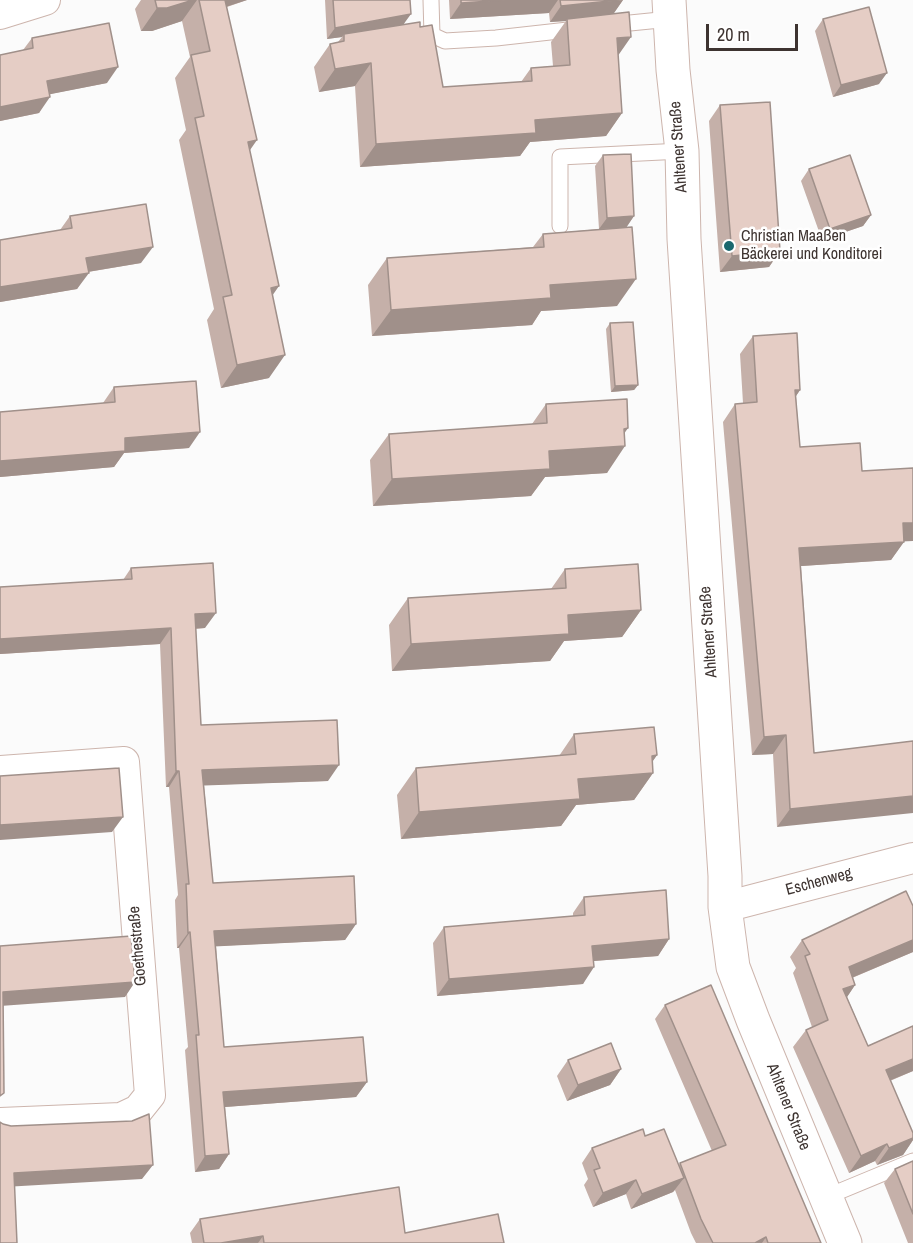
<!DOCTYPE html>
<meta charset="utf-8">
<style>
body{margin:0}
#map{position:relative;width:913px;height:1243px;overflow:hidden;background:#fbfbfb;font-family:"Archivo Narrow",sans-serif}
canvas{display:block}
.scale{position:absolute;left:706px;top:24px;width:92px;height:27px;box-sizing:border-box;border:3px solid #3d3330;border-top:0;padding-left:8px;font-size:18px;line-height:21px;white-space:nowrap;color:#3d3330;-webkit-text-stroke:4px #fff;paint-order:stroke}
</style>
<div id="map">
<canvas width="913" height="1243"></canvas>
<div class="scale">20 m</div>
</div>
<script>
const c = document.querySelector('canvas').getContext('2d');
c.lineJoin = 'round';
const shape = rows => new Path2D(rows.map(r => 'M' + r).join(''));
function strokePath(path, color, width, dash) { c.strokeStyle = color; c.lineWidth = width; c.lineCap = dash ? 'butt' : 'round'; c.setLineDash(dash || []); c.stroke(path); }
function fill(path, color) { c.fillStyle = color; c.fill(path, 'evenodd'); }
function label(font, color, halo, rows, align = 'center') {
  c.font = font + ' "Archivo Narrow",sans-serif'; c.lineWidth = 5; c.setLineDash([]); c.textBaseline = 'middle'; c.strokeStyle = halo; c.fillStyle = color; for (const [text, x, y, turn = 0] of rows) {
    c.save(); c.translate(x, y); c.rotate((+turn || 0) * Math.PI / 180); c.textAlign = isNaN(turn) ? turn : align; if (halo) c.strokeText(text, 0, 0); c.fillText(text, 0, 0); c.restore();
  }
}
const lane = shape([
 [431,0,432,35,445,41,496,38,577,29],
 [610,25,670,19],
 [560,226,560,157,682,151],
 [826,1197,913,1161]
]);
const street = shape([
 [0,14,45,0],
 [0,771,124,762,150,1095,138,1110,121,1118,0,1123],
 [725,907,913,858]
]);
const secondary = shape([
 [669,0,673,70,682,151,684,239,725,876,725,907,733,967,753,1020,845,1243]
]);
const wall = shape([
 [141,0,247,0,227,7,272,296,269,378,221,388,207,320,214,309,179,140,186,130,175,78,190,57,182,21,152,31,141,31,135,9],
 [325,0,410,0,404,24,420,27,443,87,521,82,531,68,553,66,551,42,566,21,550,22,549,13,450,19,449,0,623,0,613,14,618,55,622,113,606,136,530,142,520,156,360,167,355,86,319,92,314,67,330,44,338,42,342,37,327,39],
 [823,19,879,84,833,97,815,31],
 [32,38,107,83,50,94,39,113,0,121,0,55,23,50],
 [720,105,780,251,769,267,720,272,709,121],
 [603,155,634,216,626,227,617,306,541,311,532,325,372,336,368,285,387,258,533,247,543,234,599,229,595,166],
 [809,169,871,215,863,226,822,240,801,181],
 [70,216,141,263,88,272,77,289,0,302,0,240,60,230],
 [610,323,638,385,634,390,611,392,606,329],
 [753,336,800,390,796,396,800,447,862,471,913,468,913,541,904,541,891,560,801,566,814,753,913,741,777,827,773,754,752,755,723,422,735,404,743,403,740,354],
 [114,387,189,448,124,453,114,467,0,477,0,412,103,403],
 [546,404,625,434,607,473,545,477,531,496,373,506,370,460,389,434,532,424],
 [131,568,205,628,196,629,201,725,328,781,204,785,213,883,356,924,345,940,216,946,224,1047,367,1082,356,1097,225,1107,229,1154,219,1169,195,1172,185,1050,188,1047,179,948,177,948,175,900,178,895,169,787,166,787,160,644,0,654,0,587,123,580],
 [565,569,641,610,622,637,564,641,550,661,392,671,389,625,408,598,551,589],
 [574,734,657,755,652,762,653,773,634,800,576,805,561,826,401,839,397,795,416,768,559,756],
 [584,897,669,939,658,956,593,961,583,984,437,996,433,943,444,927,573,916,573,913],
 [913,906,913,952,852,978,855,985,847,997,868,1046,913,1026,913,1071,890,1081,913,1133,913,1140,903,1155,877,1165,875,1161,849,1173,793,1047,806,1030,812,1027,793,973,796,968,790,957,802,940],
 [665,1005,821,1243,696,1243,691,1233,675,1190,673,1192,631,1209,626,1194,593,1207,584,1185,588,1179,582,1163,592,1148,645,1136,679,1165,680,1163,712,1151,655,1019],
 [568,1060,621,1069,610,1085,567,1101,557,1076],
 [913,1161,913,1243,908,1243,884,1183,895,1169],
 [200,1219,405,1233,504,1243,192,1243,190,1233]
]);
const shadedWall = shape([
 [193,0,197,0,182,21,152,31,141,31,157,8],
 [216,0,247,0,207,13],
 [505,0,558,0,549,13,450,19,461,3],
 [623,0,612,16,567,19,566,21,550,22,561,6],
 [411,14,403,25,344,34,342,37,327,39,335,28],
 [631,37,615,60,617,38],
 [371,63,355,86,319,92,335,69],
 [118,67,107,83,36,97,47,81],
 [887,73,879,84,833,97,841,85],
 [50,97,39,113,0,121,0,107],
 [622,113,606,136,530,142,520,156,360,167,376,144,535,120],
 [257,140,241,163,248,142],
 [871,215,863,226,822,240,830,229],
 [634,216,626,228,599,229,607,218],
 [153,247,141,263,75,274,86,258],
 [780,251,769,267,720,272,732,256],
 [89,273,77,289,0,302,0,287],
 [636,279,617,306,541,311,532,325,372,336,391,310,550,285],
 [279,286,263,309,271,288],
 [285,355,269,378,221,388,237,365],
 [638,385,634,390,611,392,615,386],
 [795,390,800,390,788,408],
 [628,428,615,447,625,446,607,473,545,477,531,496,373,506,392,479,549,451],
 [200,432,189,448,124,453,114,467,0,477,0,461,125,438],
 [903,523,913,523,913,541,890,542],
 [904,542,891,560,787,567,799,548],
 [641,610,622,637,564,641,550,661,392,671,411,644,568,615],
 [216,613,205,628,184,629,195,614],
 [171,628,160,644,0,654,0,639],
 [786,735,773,754,752,755,764,737],
 [657,755,644,774,653,773,634,800,576,805,561,826,401,839,419,812,578,779,652,756],
 [339,765,328,781,191,786,202,770],
 [176,771,179,771,169,787,166,787],
 [913,796,913,813,777,827,790,809],
 [123,817,112,832,0,840,0,825],
 [356,924,345,940,204,947,214,931],
 [190,932,179,948,177,948,188,933],
 [669,939,658,956,581,962,592,946],
 [913,940,913,952,837,984,849,967],
 [594,967,583,984,437,996,449,979],
 [135,982,125,997,0,1006,3,992],
 [855,985,843,1003,843,989],
 [913,1059,913,1071,874,1087,886,1070],
 [621,1069,610,1085,567,1101,578,1085],
 [367,1082,356,1097,212,1108,223,1092],
 [913,1138,913,1140,903,1155,877,1165,889,1148],
 [887,1144,875,1161,849,1173,861,1156],
 [229,1154,219,1169,195,1172,205,1156],
 [153,1165,142,1179,4,1187,14,1173],
 [684,1178,673,1192,631,1209,642,1194],
 [636,1180,626,1194,593,1207,603,1193],
 [263,1236,258,1243,221,1243],
 [766,1237,762,1243,755,1243]
]);
const building = shape([
 [155,0,193,0,167,8,157,8,155,0],
 [199,0,225,0,257,140,248,142,279,286,271,288,285,355,237,365,223,297,232,295,195,118,204,116,191,55,210,51,199,0],
 [333,0,410,0,411,14,335,28,333,0],
 [461,0,505,0,461,3,461,0],
 [560,0,619,0,561,6,560,0],
 [869,7,887,73,841,85,823,19,869,7],
 [629,12,631,37,617,38,622,113,535,120,536,133,376,144,371,63,335,69,330,44,344,41,344,34,420,22,420,27,432,25,443,87,532,81,531,68,570,65,567,19,629,12],
 [109,23,118,67,47,81,50,97,0,107,0,55,33,48,32,38,109,23],
 [770,102,780,251,732,256,720,105,770,102],
 [631,154,634,216,607,218,603,155,631,154],
 [850,155,871,215,830,229,809,169,850,155],
 [146,204,153,247,86,258,89,273,0,287,0,240,72,228,70,216,146,204],
 [632,227,636,279,550,285,551,298,391,310,387,258,544,247,543,234,632,227],
 [633,322,638,385,615,386,610,323,633,322],
 [797,333,800,390,795,390,800,447,860,443,862,471,913,468,913,523,903,523,904,542,799,548,814,753,913,741,913,796,790,809,786,735,764,737,735,404,757,402,753,336,797,333],
 [196,381,200,432,125,438,125,451,0,461,0,412,115,402,114,387,196,381],
 [627,399,628,428,624,429,625,446,549,451,550,469,392,479,389,434,547,423,546,404,627,399],
 [213,563,216,613,195,614,201,725,337,720,339,765,202,770,213,883,354,876,356,924,214,931,224,1047,363,1037,367,1082,223,1092,229,1154,205,1156,196,1035,199,1035,190,932,188,933,186,884,189,884,179,771,176,771,171,628,0,639,0,587,132,579,131,568,213,563],
 [638,564,641,610,568,615,569,634,411,644,408,598,566,588,565,569,638,564],
 [654,727,657,755,652,756,653,773,578,779,580,799,419,812,416,768,576,754,574,734,654,727],
 [119,768,123,817,0,825,0,776,119,768],
 [666,890,669,939,592,946,594,967,449,979,444,927,585,915,584,897,666,890],
 [906,891,913,906,913,940,849,967,855,985,843,989,868,1046,913,1026,913,1059,886,1070,913,1133,913,1138,889,1148,887,1144,861,1156,806,1030,828,1020,805,956,810,954,802,940,906,891],
 [131,936,135,982,3,992,4,1093,0,1096,0,946,131,936],
 [711,985,821,1243,768,1243,766,1237,755,1243,713,1243,701,1219,680,1163,726,1145,665,1005,711,985],
 [611,1043,621,1069,578,1085,568,1060,611,1043],
 [149,1114,153,1165,14,1173,17,1243,0,1243,0,1122,3,1124,11,1126,132,1121,149,1114],
 [643,1129,645,1136,664,1129,684,1178,642,1194,636,1180,603,1193,594,1170,600,1168,592,1148,643,1129],
 [913,1161,913,1214,895,1169,913,1161],
 [399,1187,405,1233,498,1214,504,1243,264,1243,263,1236,221,1243,204,1243,200,1219,399,1187]
]);
const markers = [
 [729,246,6,"#1a676e"]
];
const streetNames = [
 ["Ahltener Straße",679,147,-94],
 ["Ahltener Straße",709,632,-94],
 ["Eschenweg",819,882,-15],
 ["Goethestraße",138,946,-95],
 ["Ahltener Straße",788,1107,68]
];
const poiNames = [
 ["Christian Maaßen",741,237],
 ["Bäckerei und Konditorei",741,255]
];
strokePath(lane, '#cdb5ad', 17);
strokePath(street, '#cdb5ad', 32);
strokePath(secondary, '#cdb5ad', 35);
strokePath(lane, '#fff', 15);
strokePath(street, '#fff', 30);
strokePath(secondary, '#fff', 33);
fill(wall, '#c5b0a9');
fill(shadedWall, '#a0908a');
fill(building, '#e5cdc5');
strokePath(building, '#a0908a', 1.5);
for (const [x, y, r, color] of markers) { const dot = new Path2D(); dot.arc(x, y, r, 0, 2 * Math.PI); c.fillStyle = color; c.fill(dot); strokePath(dot, '#fff', 2); }
label('16px', '#3d3330', '#fff', streetNames);
label('16px', '#3d3330', '#fff', poiNames, 'left');
</script>
